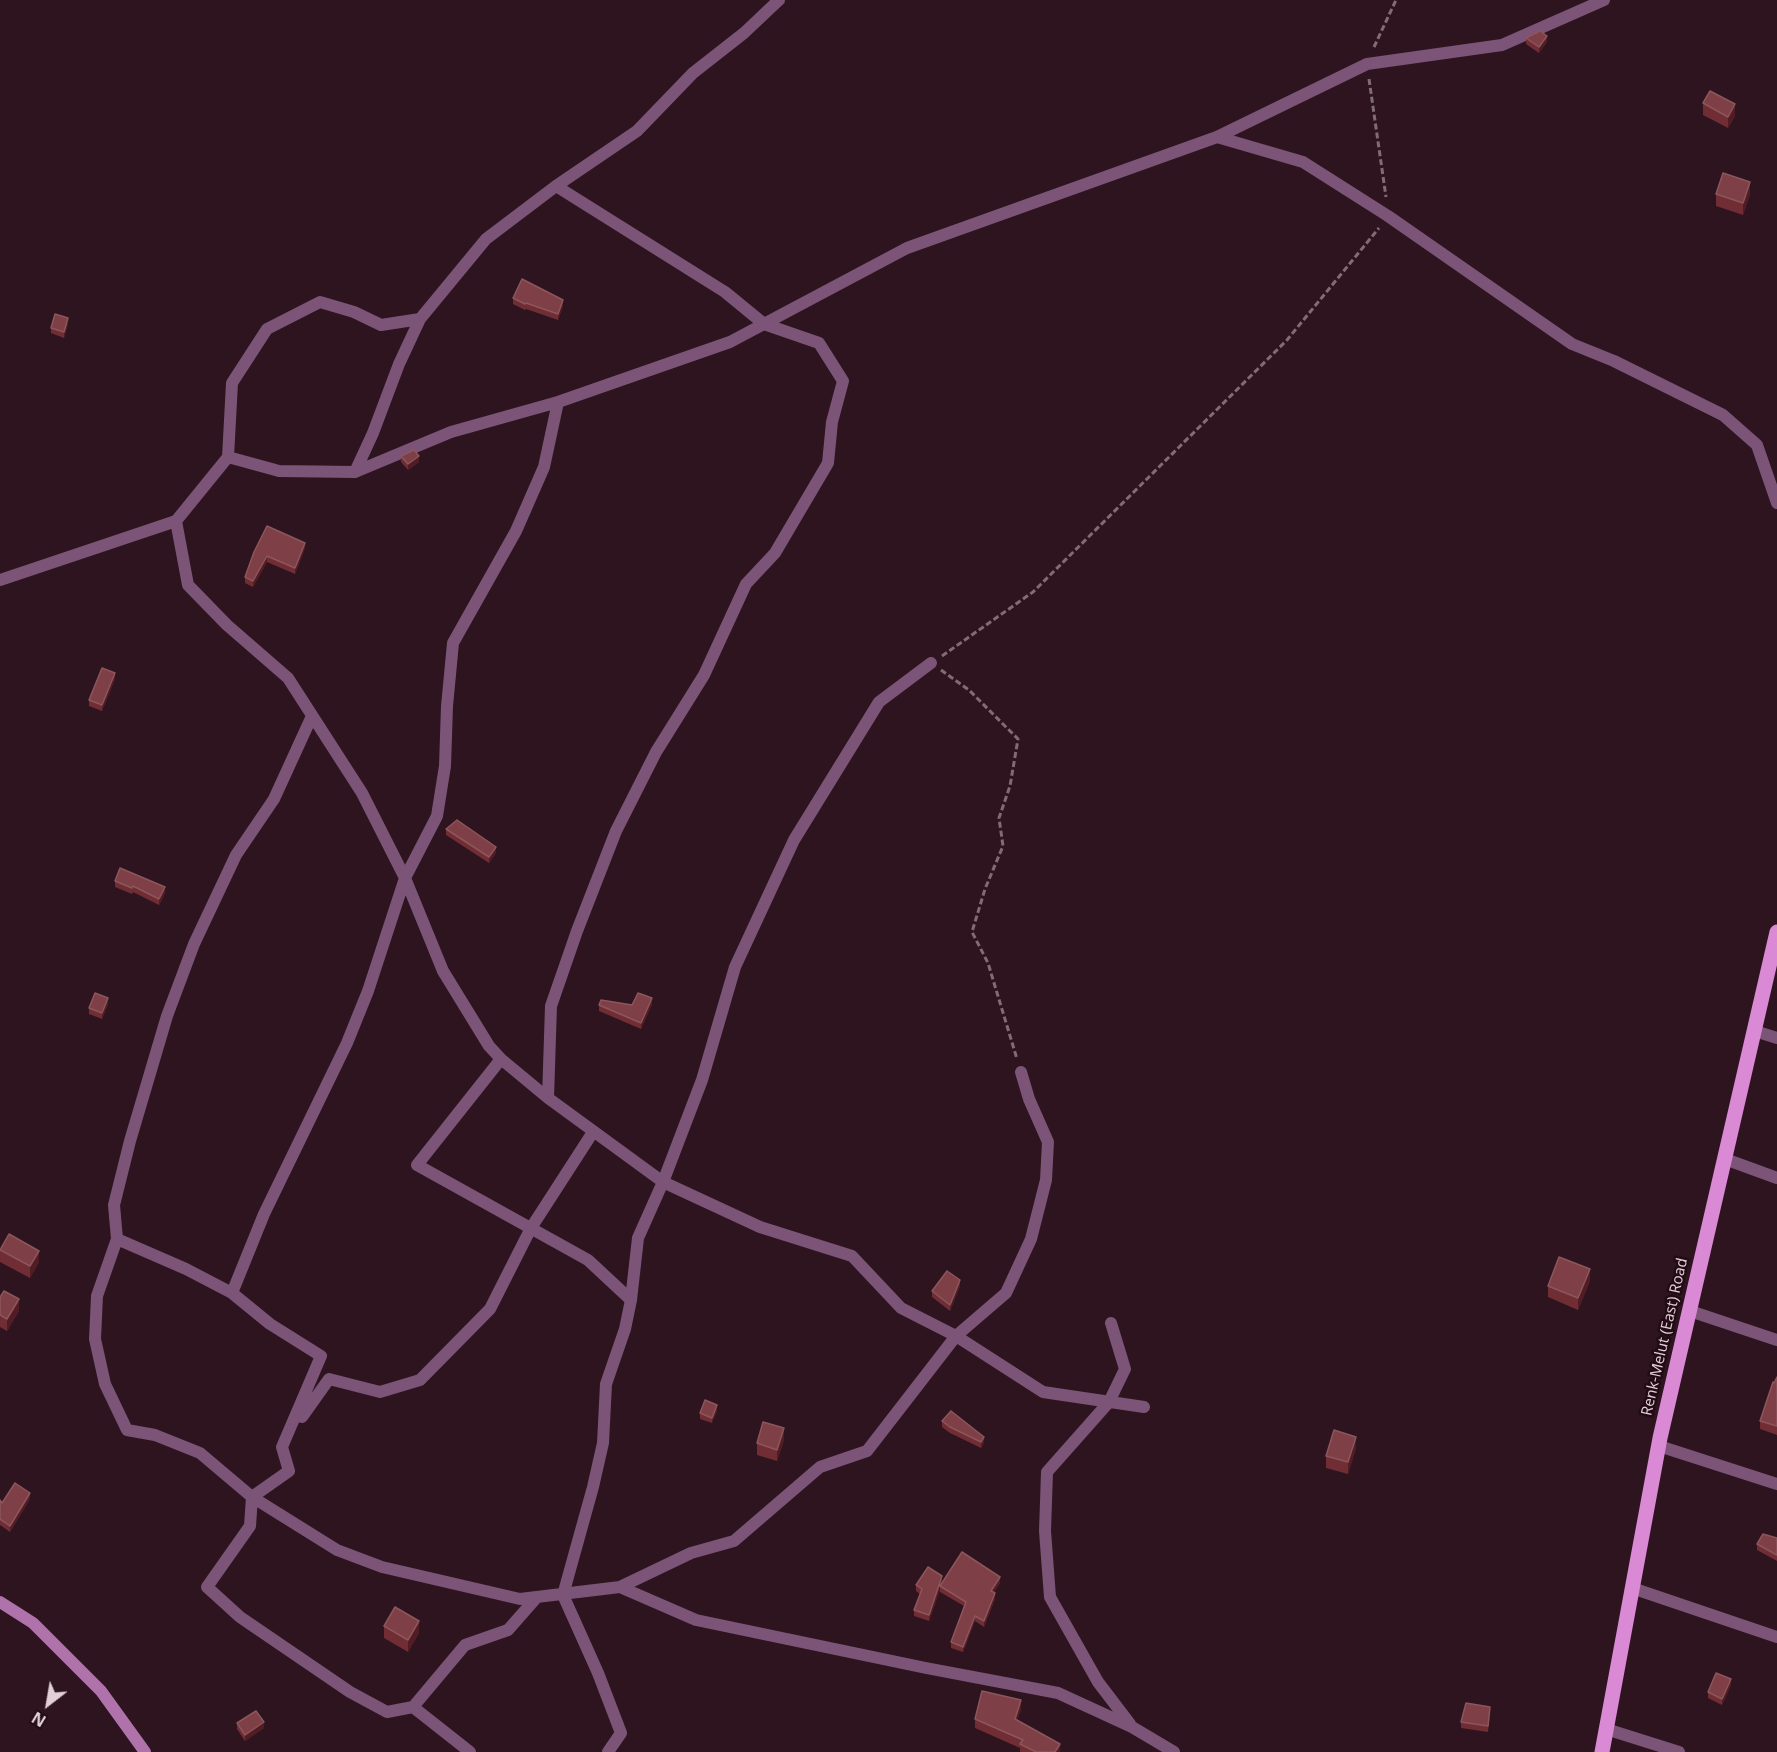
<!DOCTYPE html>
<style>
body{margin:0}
#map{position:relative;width:1777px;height:1752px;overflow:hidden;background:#2d141f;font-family:"Open Sans",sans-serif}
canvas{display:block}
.north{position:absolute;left:18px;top:1674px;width:60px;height:60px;-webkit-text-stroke:4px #230b16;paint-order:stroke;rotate:211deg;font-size:16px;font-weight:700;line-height:24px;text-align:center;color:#e2d0d6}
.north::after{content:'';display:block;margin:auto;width:21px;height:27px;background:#e2d0d6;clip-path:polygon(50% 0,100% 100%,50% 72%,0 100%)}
</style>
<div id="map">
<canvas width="1777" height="1752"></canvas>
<div class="north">N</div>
</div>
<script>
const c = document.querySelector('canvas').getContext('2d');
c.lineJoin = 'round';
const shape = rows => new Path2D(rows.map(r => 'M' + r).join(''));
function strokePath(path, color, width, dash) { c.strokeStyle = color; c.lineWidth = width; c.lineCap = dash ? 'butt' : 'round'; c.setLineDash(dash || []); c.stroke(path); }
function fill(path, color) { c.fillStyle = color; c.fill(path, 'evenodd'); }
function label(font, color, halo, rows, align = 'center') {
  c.font = font + ' "Open Sans",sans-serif'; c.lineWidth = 5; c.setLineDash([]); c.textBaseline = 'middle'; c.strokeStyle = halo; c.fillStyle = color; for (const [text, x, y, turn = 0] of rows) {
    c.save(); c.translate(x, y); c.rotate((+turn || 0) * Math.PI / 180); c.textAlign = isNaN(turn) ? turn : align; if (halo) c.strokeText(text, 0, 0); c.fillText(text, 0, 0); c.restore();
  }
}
const path = shape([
 [1374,47,1396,0],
 [1369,79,1386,197],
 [942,656,1033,592,1287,340,1379,228],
 [941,670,969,690,1018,739,1010,786,999,818,1003,846,985,889,972,932,988,963,1017,1059]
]);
const street = shape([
 [1217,137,1303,162,1388,216,1572,344,1614,361,1723,415,1757,445,1777,503],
 [228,457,232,383,267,329,320,302,354,312,381,325,420,319],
 [355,472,373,433,399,364,420,319,486,239,556,186,637,131,693,73,744,33,779,0],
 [176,521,188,585,227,625,288,678,362,793,405,878,443,971,489,1046,501,1059,548,1098,663,1182,760,1227,852,1256,901,1308,956,1336,1043,1392,1144,1407],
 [0,580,176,521,228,457,279,471,355,472,451,432,558,402,730,342,907,248,1217,137,1367,64,1502,45,1604,0],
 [312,716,274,799,236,855,194,944,167,1016,130,1141,114,1205,117,1239,97,1296,95,1339,105,1384,127,1430,155,1435,200,1453,252,1497,337,1550,382,1567,520,1599,620,1587,696,1620,926,1668,1058,1693,1132,1727,1174,1752],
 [1755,1031,1777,1038],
 [501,1059,417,1165,588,1260,631,1300],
 [548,1098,551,1006,577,931,616,831,656,752,704,675,746,584,775,553,828,463,832,422,843,381,819,343,764,324,725,292,556,186],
 [1725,1159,1777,1178],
 [117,1239,186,1269,232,1293,270,1324,321,1356,282,1447,289,1471,252,1497,250,1526,207,1587,240,1617,350,1692,387,1712,413,1707,465,1645,508,1630,537,1597],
 [232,1293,264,1214,347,1043,368,991,405,878,437,816,445,766,447,706,453,643,516,531,544,467,558,402],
 [1690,1311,1777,1340],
 [1111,1323,1125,1369,1109,1402,1047,1472,1045,1531,1050,1597,1098,1682,1130,1724],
 [302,1417,329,1379,380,1392,420,1380,490,1309,531,1228,593,1132],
 [1659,1446,1777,1484],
 [620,1587,691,1553,734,1541,820,1467,867,1451,956,1336,1006,1293,1031,1239,1046,1180,1048,1142,1029,1099,1021,1072],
 [1632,1588,1777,1637],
 [413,1707,470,1752],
 [1606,1729,1679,1752],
 [608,1752,621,1733,598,1673,563,1595,593,1487,603,1443,606,1384,625,1329,631,1300,638,1238,663,1182,702,1080,735,967,794,840,879,702,931,663]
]);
const secondary = shape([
 [0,1602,33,1623,101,1691,145,1752]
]);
const primary = shape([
 [1602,1752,1660,1438,1777,932]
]);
const wall = shape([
 [1526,38,1547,42,1539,53,1526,44],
 [1703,103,1735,116,1728,128,1703,115],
 [1716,194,1750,194,1743,215,1716,206],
 [513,298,563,306,558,320,526,309,525,310,513,304],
 [68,324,64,338,51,333,51,328],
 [401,456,419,462,408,470,401,462],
 [305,548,295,574,267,562,253,587,245,583,245,577,254,552],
 [115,679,102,711,89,706,89,700],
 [446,829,496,853,489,863,446,835],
 [115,881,165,893,159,905,133,892,132,894,115,887],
 [108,1004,102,1019,89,1014,89,1008],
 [652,1004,641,1029,599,1011,599,1005,632,1005],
 [0,1250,39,1262,30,1278,0,1262],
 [1590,1281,1578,1310,1548,1297,1548,1286],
 [960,1286,950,1311,932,1297,932,1291],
 [0,1297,19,1311,7,1331,0,1327],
 [1777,1377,1777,1435,1760,1429,1760,1421],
 [717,1411,712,1423,700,1419,700,1413],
 [942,1421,984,1443,981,1448,950,1433,942,1427],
 [784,1440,777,1461,757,1455,757,1443],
 [1356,1448,1348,1474,1326,1468,1326,1456],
 [30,1499,10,1532,0,1525,0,1500,2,1503],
 [1777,1538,1777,1561,1757,1550,1757,1544],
 [942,1583,1000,1583,994,1592,995,1599,984,1627,975,1621,963,1652,951,1648,951,1642,964,1606,940,1592,940,1590,929,1621,914,1616,914,1610,920,1594,916,1591,916,1585],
 [384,1626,419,1633,408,1652,384,1638],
 [1731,1685,1722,1705,1708,1698,1708,1692],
 [1021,1709,1017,1720,1060,1752,1020,1752,1020,1748,975,1728,975,1719],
 [1490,1713,1488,1732,1461,1728,1461,1722],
 [237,1723,264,1728,245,1741,237,1729]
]);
const shadedWall = shape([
 [1547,36,1547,42,1539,53,1539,47],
 [1735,104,1735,116,1728,128,1728,117],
 [1750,182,1750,194,1743,215,1743,203],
 [563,300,563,306,558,320,558,314],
 [68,318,68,324,64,338,64,332],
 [419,456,419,462,408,470,408,464],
 [305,543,305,548,295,574,295,568],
 [267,556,267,562,253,587,253,581],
 [115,673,115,679,102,711,102,705],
 [496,847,496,853,489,863,489,857],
 [165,887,165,893,159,905,159,899],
 [108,998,108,1004,102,1019,102,1013],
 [652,998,652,1004,641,1029,641,1023],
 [39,1251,39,1262,30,1278,30,1266],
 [1590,1269,1590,1281,1578,1310,1578,1298],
 [960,1280,960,1286,950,1311,950,1305],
 [19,1299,19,1311,7,1331,7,1319],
 [717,1405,717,1411,712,1423,712,1418],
 [784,1428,784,1440,777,1461,777,1450],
 [984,1437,984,1443,981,1448,981,1442],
 [1356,1437,1356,1448,1348,1474,1348,1462],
 [30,1493,30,1499,10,1532,10,1526],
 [942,1576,942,1582,940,1586,940,1590,929,1621,929,1615],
 [1000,1577,1000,1583,991,1597,991,1591],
 [995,1593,995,1599,984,1627,984,1621],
 [975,1616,975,1621,963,1652,963,1647],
 [419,1621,419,1633,408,1652,408,1640],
 [1731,1679,1731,1685,1722,1705,1722,1699],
 [1021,1700,1021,1709,1015,1728,1015,1719],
 [264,1722,264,1728,245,1741,245,1735],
 [1060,1744,1060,1752,1055,1752]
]);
const building = shape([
 [1540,31,1547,36,1539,47,1526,38,1540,31],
 [1710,91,1735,104,1728,117,1703,103,1710,91],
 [1723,173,1750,182,1743,203,1716,194,1723,173],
 [522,279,563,300,558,314,526,303,525,304,513,298,522,279],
 [55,314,68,318,64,332,51,328,55,314],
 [414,450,419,456,408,464,401,456,414,450],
 [267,526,305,543,295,568,267,556,253,581,245,577,254,552,267,526],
 [102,668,115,673,102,705,89,700,102,668],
 [457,820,496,847,489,857,446,829,457,820],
 [120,868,165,887,159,899,133,886,132,888,115,881,120,868],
 [95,993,108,998,102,1013,89,1008,95,993],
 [638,993,652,998,641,1023,599,1005,601,1000,632,1005,638,993],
 [9,1234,39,1251,30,1266,0,1250,9,1234],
 [1559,1257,1590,1269,1578,1298,1548,1286,1559,1257],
 [947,1271,960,1280,950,1305,932,1291,947,1271],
 [4,1291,19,1299,7,1319,0,1315,0,1297,4,1291],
 [1777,1377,1777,1426,1760,1421,1773,1382,1774,1383,1777,1377],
 [705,1400,717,1405,712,1418,700,1413,705,1400],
 [951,1411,984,1437,981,1442,950,1427,942,1421,951,1411],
 [763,1422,784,1428,777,1450,757,1443,763,1422],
 [1334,1430,1356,1437,1348,1462,1326,1456,1334,1430],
 [15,1483,30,1493,10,1526,0,1519,0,1500,2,1503,15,1483],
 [1763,1534,1777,1538,1777,1555,1757,1544,1763,1534],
 [962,1552,1000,1577,991,1591,995,1593,984,1621,975,1616,963,1647,951,1642,966,1602,940,1586,962,1552],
 [928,1567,942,1576,929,1615,914,1610,922,1589,916,1585,928,1567],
 [395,1607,419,1621,408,1640,384,1626,395,1607],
 [1716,1673,1731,1679,1722,1699,1708,1692,1716,1673],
 [982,1691,1021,1700,1015,1719,1060,1744,1055,1752,1036,1752,1020,1744,1023,1740,975,1719,982,1691],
 [1466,1703,1490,1707,1488,1726,1461,1722,1466,1703],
 [256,1711,264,1722,245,1735,237,1723,256,1711]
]);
const streetNames = [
 ["Renk-Melut (East) Road",1665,1337,-77]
];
strokePath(path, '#816c74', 3, [6, 3]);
strokePath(street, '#7b5477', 12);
strokePath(secondary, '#b072ab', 12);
strokePath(primary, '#da89d4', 15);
fill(wall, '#712d34');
fill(shadedWall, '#511c24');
fill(building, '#7e3f46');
strokePath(building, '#8d565c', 1.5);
label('15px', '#e2d0d6', '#230b16', streetNames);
</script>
